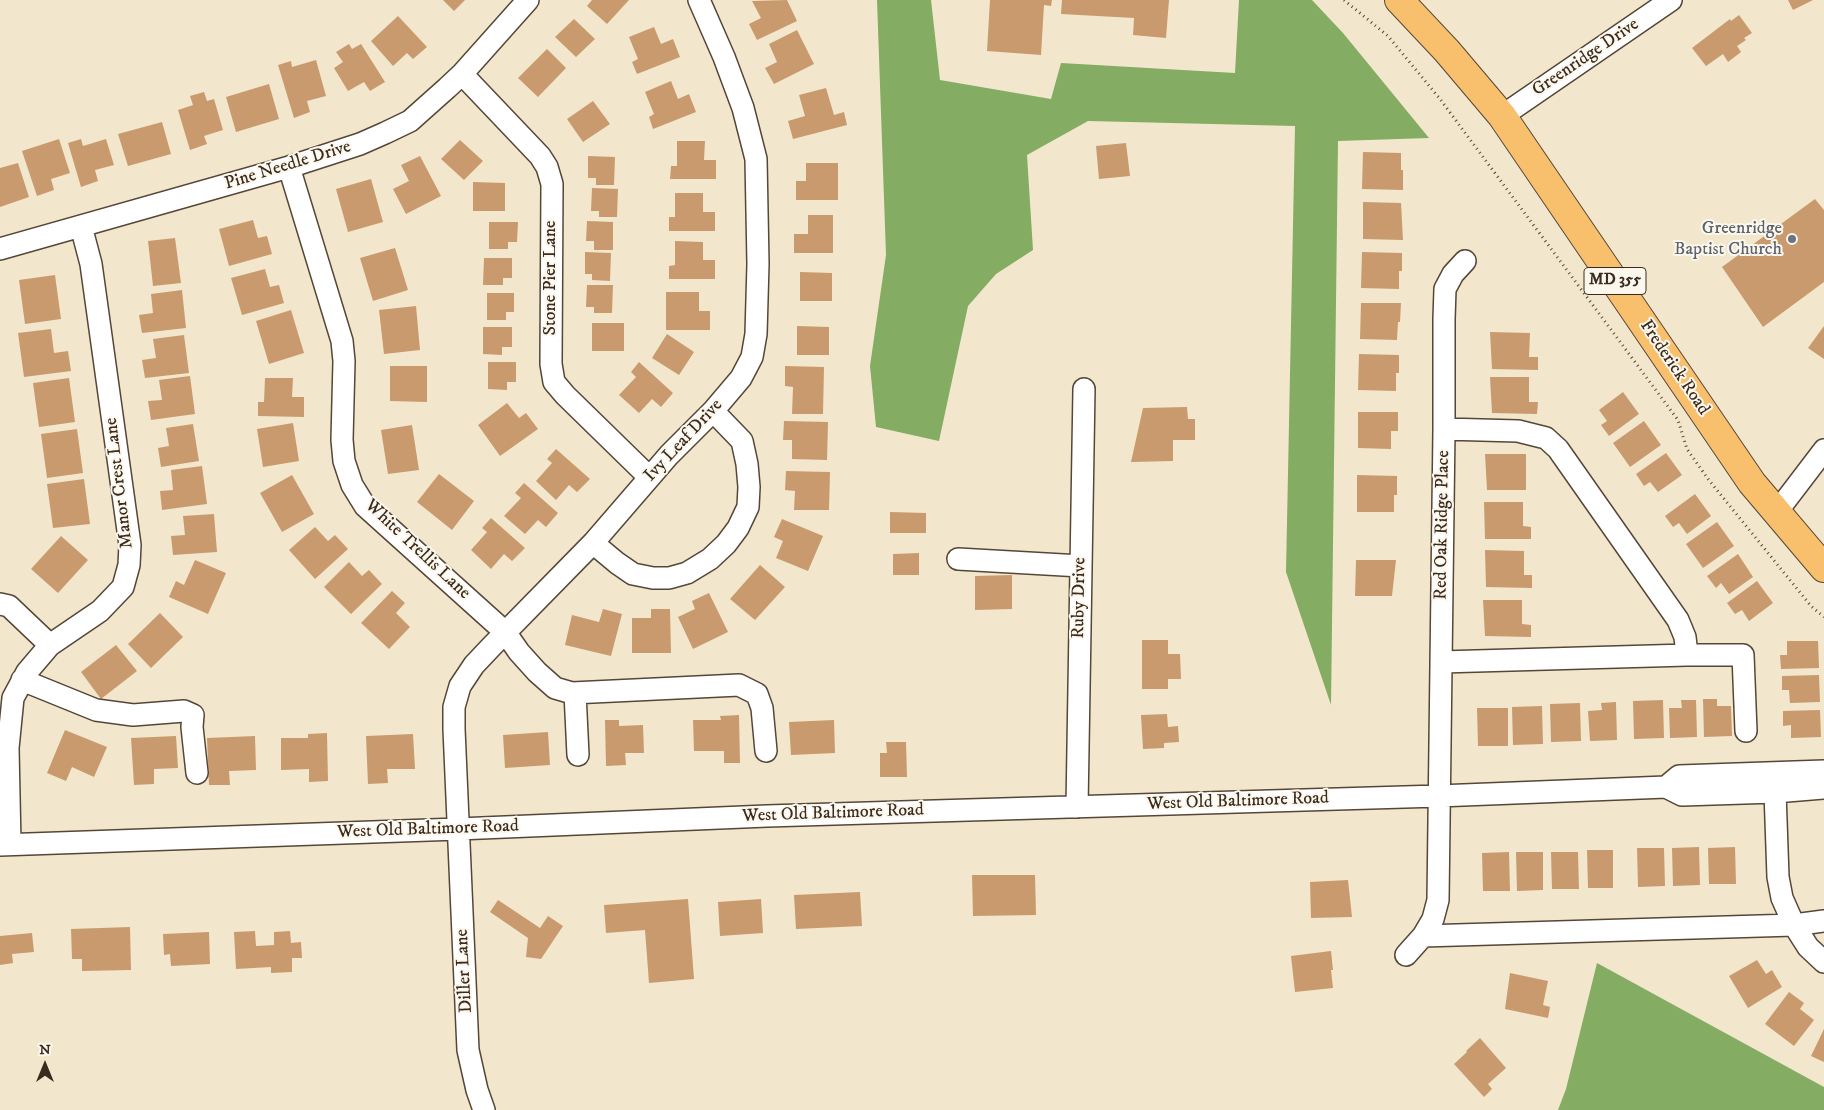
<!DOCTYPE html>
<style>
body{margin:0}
#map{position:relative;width:1824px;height:1110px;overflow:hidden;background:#f2e7cc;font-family:"IM FELL DW Pica",serif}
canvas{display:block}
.north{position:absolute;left:20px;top:1040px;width:50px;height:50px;-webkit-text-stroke:4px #fbf7ec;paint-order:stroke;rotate:0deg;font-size:14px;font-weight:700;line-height:20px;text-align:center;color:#3b2a1e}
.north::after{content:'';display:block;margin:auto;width:18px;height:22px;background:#3b2a1e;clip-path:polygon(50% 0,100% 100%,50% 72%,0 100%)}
</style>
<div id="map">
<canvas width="1824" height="1110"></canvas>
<div class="north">N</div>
</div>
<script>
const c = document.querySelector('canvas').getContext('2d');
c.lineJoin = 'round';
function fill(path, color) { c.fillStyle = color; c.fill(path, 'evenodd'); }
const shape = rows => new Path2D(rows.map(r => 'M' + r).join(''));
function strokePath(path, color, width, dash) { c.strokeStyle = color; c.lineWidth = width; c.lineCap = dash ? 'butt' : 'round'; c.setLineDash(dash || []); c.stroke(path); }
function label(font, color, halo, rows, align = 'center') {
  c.font = font + ' "IM FELL DW Pica",serif'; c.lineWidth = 4; c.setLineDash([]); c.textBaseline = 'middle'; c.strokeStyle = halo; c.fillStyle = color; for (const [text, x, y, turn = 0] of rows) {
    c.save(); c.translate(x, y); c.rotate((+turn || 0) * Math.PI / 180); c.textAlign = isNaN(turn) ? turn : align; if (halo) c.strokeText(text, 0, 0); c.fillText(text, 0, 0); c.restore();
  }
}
const forest = shape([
 [877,0,931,0,940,80,1051,99,1061,63,1235,73,1239,0,1312,0,1343,33,1429,138,1338,141,1331,705,1286,572,1295,126,1088,121,1027,155,1033,250,996,274,968,306,939,441,876,427,870,366,886,255],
 [1597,963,1824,1087,1824,1110,1558,1110,1566,1089]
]);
const building = shape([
 [443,0,465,0,454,11],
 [592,0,629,0,607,24,587,6],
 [787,0,797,21,757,40,749,24,761,18,752,1],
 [990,0,1052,0,1051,6,1044,5,1041,55,987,51],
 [1062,0,1169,0,1166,38,1133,35,1134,18,1061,14],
 [1788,0,1813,0,1793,10],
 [1739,15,1752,33,1744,38,1746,40,1737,46,1741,52,1728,62,1723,54,1706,66,1692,48,1730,19,1731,21],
 [398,16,427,47,413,59,407,53,393,66,371,41],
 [574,19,595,39,576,57,555,37],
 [654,27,661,44,673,39,680,57,637,74,632,62,638,59,629,37],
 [797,30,814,64,774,84,765,68,777,62,769,44],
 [349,44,352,49,361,44,385,82,370,91,364,82,348,91,334,68,343,62,336,52],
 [547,49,566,68,538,97,518,78],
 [316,60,326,96,307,101,310,112,294,118,278,65,291,61,292,67],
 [671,81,678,99,689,94,696,112,653,129,649,117,654,114,645,92],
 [269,84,279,119,236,132,226,97],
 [826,88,834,115,844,112,847,125,793,139,788,121,805,116,799,95],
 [204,92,207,101,214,99,223,130,204,136,207,144,190,150,178,110,193,105,190,96],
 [593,101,610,124,583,142,567,119],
 [162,122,171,154,128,166,118,134],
 [59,139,70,173,51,179,54,190,37,196,22,151],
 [81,139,83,146,106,139,114,165,95,170,98,181,81,187,68,143],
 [460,140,483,161,464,180,441,159],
 [677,141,705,141,704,160,716,160,716,179,670,179,671,166,677,166],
 [1126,143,1130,176,1099,179,1096,146],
 [1363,152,1401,153,1401,170,1403,170,1403,190,1362,189],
 [420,156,441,196,406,214,393,189,409,181,401,165],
 [588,156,615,157,614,185,596,185,596,178,588,178],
 [18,163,29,197,0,207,0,168],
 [806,163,838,163,838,200,796,200,796,181,806,181],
 [371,179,383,222,348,232,336,189],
 [473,182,505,183,505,211,473,211],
 [592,188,618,189,617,217,599,217,599,211,591,211],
 [675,193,703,193,703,212,715,212,715,231,669,231,669,217,675,217],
 [1815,199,1824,210,1824,282,1763,327,1722,267],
 [1363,202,1401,203,1403,240,1363,239],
 [808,215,833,215,833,253,794,253,794,234,808,234],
 [253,220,258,238,267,236,272,254,229,266,219,229],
 [587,221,613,222,613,250,594,250,594,241,586,241],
 [489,222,518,222,517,242,508,242,508,249,489,249],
 [175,238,181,283,153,286,148,241],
 [675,241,703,242,703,260,715,260,715,279,669,279,669,266,675,265],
 [395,248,408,290,373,301,360,258],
 [585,252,611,253,610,281,592,280,592,274,585,274],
 [1362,252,1402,253,1402,271,1399,271,1399,289,1361,288],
 [484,258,512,258,512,278,503,278,503,285,483,285],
 [265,269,270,287,279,285,284,303,242,315,231,278],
 [800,272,832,273,832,301,800,301],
 [55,275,61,319,25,324,19,280],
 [587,285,613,285,612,313,594,313,594,307,586,307],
 [182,290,186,328,142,333,139,315,153,313,151,294],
 [666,292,699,292,699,311,710,311,710,330,666,330],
 [487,293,514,293,514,312,506,312,506,320,487,320],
 [1361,303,1401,303,1400,322,1398,322,1397,340,1360,339],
 [416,306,420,350,384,354,379,310],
 [291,310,304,353,269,364,256,321],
 [592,323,624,323,624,351,592,351],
 [797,326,829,327,829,355,797,355],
 [1824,326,1824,359,1808,348],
 [483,327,512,327,512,347,502,347,502,355,483,354],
 [51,329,54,353,68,351,71,371,24,377,18,333],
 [1490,332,1530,333,1529,357,1538,357,1538,370,1492,369],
 [667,334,694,352,679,375,652,358],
 [184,335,189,373,145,378,142,360,156,358,153,339],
 [1359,354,1399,355,1399,373,1396,373,1396,391,1358,390],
 [488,362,516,362,516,382,507,382,507,390,488,389],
 [639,362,673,393,661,407,652,399,639,413,619,395,636,377,631,372],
 [390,366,427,366,427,402,390,401],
 [785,366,824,367,823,414,792,414,793,387,785,386],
 [190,376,195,414,151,420,148,401,162,400,159,380],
 [1490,377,1529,377,1529,402,1538,402,1537,414,1492,413],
 [69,378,75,422,39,427,33,383],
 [265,378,293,378,292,397,304,397,304,417,258,416,258,402,264,402],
 [1623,392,1639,414,1609,436,1601,425,1607,421,1599,410],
 [507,403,519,418,526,413,538,429,500,456,478,425],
 [1187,407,1188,419,1195,419,1195,440,1173,440,1173,461,1131,462,1143,408],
 [1358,412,1398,412,1398,431,1391,431,1391,449,1358,448],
 [784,421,828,422,827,460,792,459,792,440,783,440],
 [1644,421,1661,445,1630,467,1613,443],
 [293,423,299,461,263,467,257,429],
 [193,424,199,461,161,467,158,448,169,446,166,428],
 [412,425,419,470,388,474,381,430],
 [77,429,83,473,47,478,41,434],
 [556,449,590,479,577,492,569,485,556,500,536,481,552,463,547,459],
 [1666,453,1682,475,1658,492,1650,482,1644,486,1636,474],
 [1485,454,1526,454,1526,490,1487,490],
 [202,466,207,504,162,510,160,491,173,490,171,470],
 [786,471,830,472,829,510,794,510,795,491,785,490],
 [439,474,474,501,452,530,417,502],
 [292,475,314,514,282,532,260,493],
 [1357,475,1397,476,1397,495,1394,495,1394,512,1357,512],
 [84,479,90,524,53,528,47,484],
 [524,483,558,513,546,527,538,520,525,534,504,516,521,498,515,493],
 [1695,494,1711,516,1687,534,1679,523,1673,527,1665,516],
 [1484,502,1523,502,1523,526,1531,527,1531,539,1485,539],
 [890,512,926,513,926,533,890,533],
 [214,514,217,552,173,555,171,536,185,535,183,516],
 [491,518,525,548,512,561,504,554,491,569,471,550,487,532,482,528],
 [782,519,823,536,808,571,776,558,783,541,774,537],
 [1717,522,1734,546,1703,568,1686,544],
 [315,527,328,541,335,535,348,549,315,579,289,550],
 [61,536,88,560,58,593,31,569],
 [1485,550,1524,551,1524,575,1532,575,1532,588,1486,587],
 [919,553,919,575,893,575,893,554],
 [1738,554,1753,577,1729,594,1721,583,1716,588,1707,576],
 [195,560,226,573,208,614,169,597,176,581,184,585],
 [1356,560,1396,560,1392,596,1355,596],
 [349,562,362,576,369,570,382,584,351,614,324,587],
 [760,565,785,587,755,620,730,599],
 [1012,575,1012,609,975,610,975,576],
 [1757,581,1773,603,1749,621,1742,610,1735,614,1727,603],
 [392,591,405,603,396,613,410,627,389,649,361,623],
 [709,593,728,632,693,649,678,617,695,609,692,601],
 [1483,600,1522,600,1522,624,1531,625,1531,637,1485,636],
 [603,609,622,614,611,656,565,645,572,615,599,622],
 [651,609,670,609,671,653,632,653,632,618,651,618],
 [160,613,183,637,151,668,128,644],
 [1142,640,1168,640,1168,654,1180,654,1181,679,1168,679,1168,689,1142,689],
 [1787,641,1818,641,1819,668,1781,669,1780,655,1787,655],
 [116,645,137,671,101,699,81,672],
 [1819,675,1820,702,1790,703,1789,690,1782,690,1782,676],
 [1703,699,1717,699,1717,706,1731,706,1732,736,1704,737],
 [1663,700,1664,738,1634,739,1633,701],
 [1681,700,1696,700,1697,737,1670,738,1669,708,1682,708],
 [1616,702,1617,740,1590,741,1588,711,1602,710,1601,703],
 [1580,703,1581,741,1551,742,1550,704],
 [1542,706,1543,744,1513,745,1512,707],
 [1477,708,1508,708,1508,746,1478,746],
 [1820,710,1821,737,1791,738,1791,725,1783,726,1783,711],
 [1167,714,1168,727,1178,726,1179,742,1164,743,1164,748,1143,749,1141,715],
 [739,715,740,763,724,763,724,751,694,751,693,720,721,720,720,716],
 [605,720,619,720,619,726,643,725,644,753,625,753,626,765,606,766],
 [834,720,835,753,791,755,789,722],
 [65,730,107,747,94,777,72,767,66,781,47,773],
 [548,732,550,765,505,768,503,735],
 [327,733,328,781,309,782,309,769,281,770,281,738,308,738,308,734],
 [413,734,415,769,387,769,388,783,368,784,366,736],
 [176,736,178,768,154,769,154,784,134,785,131,738],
 [255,736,256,770,229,771,230,785,209,785,207,738],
 [886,742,906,742,907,777,880,777,880,753,887,753],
 [1699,847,1700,885,1673,886,1672,848],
 [1735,847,1736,884,1709,884,1708,848],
 [1637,848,1664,848,1665,886,1638,887],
 [1587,850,1613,850,1613,888,1588,888],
 [1509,852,1510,891,1483,891,1482,853],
 [1516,852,1543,852,1543,890,1517,891],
 [1551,852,1578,852,1579,889,1552,889],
 [972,875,1035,875,1036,915,973,916],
 [1348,880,1352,917,1311,918,1310,882],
 [860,892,862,926,796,929,794,895],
 [688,899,694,979,649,983,645,930,606,933,604,905],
 [761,899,763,933,720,936,718,902],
 [498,900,540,928,548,916,563,926,541,959,526,957,528,938,490,912],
 [130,927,131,970,82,971,82,959,72,959,71,929],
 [255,931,256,946,274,945,274,932,290,931,291,943,301,942,302,958,292,958,292,972,271,973,271,967,236,969,234,932],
 [209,932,210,964,171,966,170,954,164,955,163,934],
 [32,933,34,952,12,954,13,963,0,965,0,936],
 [1331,951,1333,970,1331,970,1333,988,1295,992,1291,956],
 [1757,960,1766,974,1772,970,1782,987,1748,1008,1729,976],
 [1510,973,1548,981,1543,1005,1550,1007,1548,1018,1505,1009],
 [1789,992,1804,1003,1800,1009,1814,1020,1794,1046,1765,1024],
 [1824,1029,1824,1062,1811,1056],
 [1480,1038,1506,1068,1488,1084,1492,1089,1484,1097,1454,1064,1467,1052,1466,1051]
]);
const path = shape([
 [1344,0,1388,36,1440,99,1678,420,1687,449,1708,479,1811,606,1824,617]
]);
const minor = shape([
 [462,74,540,156,547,167,552,184,551,364,554,382,565,395,649,477],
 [1502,116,1671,0],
 [289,167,342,341,344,361,342,440,344,461,352,485,365,506,505,632,519,652,537,672,555,688,572,693,739,685,757,694,762,708,766,751],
 [0,249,289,167,360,144,385,133,410,121,447,88,462,74,528,0],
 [1444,429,1518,431,1546,438,1558,449,1678,620,1685,637,1687,655],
 [1776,513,1824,450],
 [593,543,617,563,633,574,653,578,669,578,687,573,710,559,726,544,738,528,748,507,749,487,747,464,742,441,713,411],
 [958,559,1081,566],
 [0,604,9,606,50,645],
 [1441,662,1687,655,1743,655,1746,731],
 [22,680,96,710,133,715,184,711,193,715,192,727,197,773],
 [575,693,578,755],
 [1666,787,1679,776,1824,771],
 [1775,792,1778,877,1782,898,1794,925,1808,947,1824,962],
 [1077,807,1084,389],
 [10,844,8,748,13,698,27,672,50,645,100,611,123,587,129,565,130,545,91,264,81,226],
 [0,845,458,829,767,816,1438,796,1666,787,1682,795,1775,792,1824,788],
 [1423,936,1794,925,1824,921],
 [1406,955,1423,936,1433,919,1438,900,1444,429,1444,319,1445,289,1453,274,1465,261],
 [484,1110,477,1090,468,1050,454,729,454,707,460,686,474,665,491,647,593,543,669,455,713,411,741,378,752,357,756,334,758,264,756,159,743,108,724,57,699,0]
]);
const major = shape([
 [1399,0,1447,51,1502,116,1752,483,1824,568]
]);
const markers = [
 [1792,239,5,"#6b7280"]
];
const shields = [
 [1615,281,62]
];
const shieldNames = [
 ["MD 355",1615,281]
];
const streetNames = [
 ["Greenridge Drive",1586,58,-34],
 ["Pine Needle Drive",288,166,-17],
 ["Stone Pier Lane",551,278,-90],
 ["Frederick Road",1674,368,56],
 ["Ivy Leaf Drive",684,441,-47],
 ["Manor Crest Lane",120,483,-97],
 ["Red Oak Ridge Place",1443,525,-89],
 ["White Trellis Lane",417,550,43],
 ["Ruby Drive",1080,598,-89],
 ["West Old Baltimore Road",1238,802,-2],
 ["West Old Baltimore Road",833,814,-2],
 ["West Old Baltimore Road",428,830,-2],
 ["Diller Lane",465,971,-93]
];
const worshipNames = [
 ["Greenridge",1782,229],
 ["Baptist Church",1782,250]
];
fill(forest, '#84ac63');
fill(building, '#c99a6e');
strokePath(minor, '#564638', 24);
strokePath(major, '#564638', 30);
strokePath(path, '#564638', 3, [1, 4]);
strokePath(minor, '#fff', 21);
strokePath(major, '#f8bf6c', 28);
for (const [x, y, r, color] of markers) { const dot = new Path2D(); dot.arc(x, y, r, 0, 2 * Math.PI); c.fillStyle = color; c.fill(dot); strokePath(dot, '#fbf7ec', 2); }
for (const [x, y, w] of shields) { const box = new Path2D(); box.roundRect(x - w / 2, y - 13.5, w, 27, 4); c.fillStyle = '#fbf7ec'; c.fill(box); strokePath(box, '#3b2a1e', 1); }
label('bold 16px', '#3b2a1e', null, shieldNames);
label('18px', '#3b2a1e', '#fbf7ec', streetNames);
label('18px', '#5b616d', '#fbf7ec', worshipNames, 'right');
</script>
